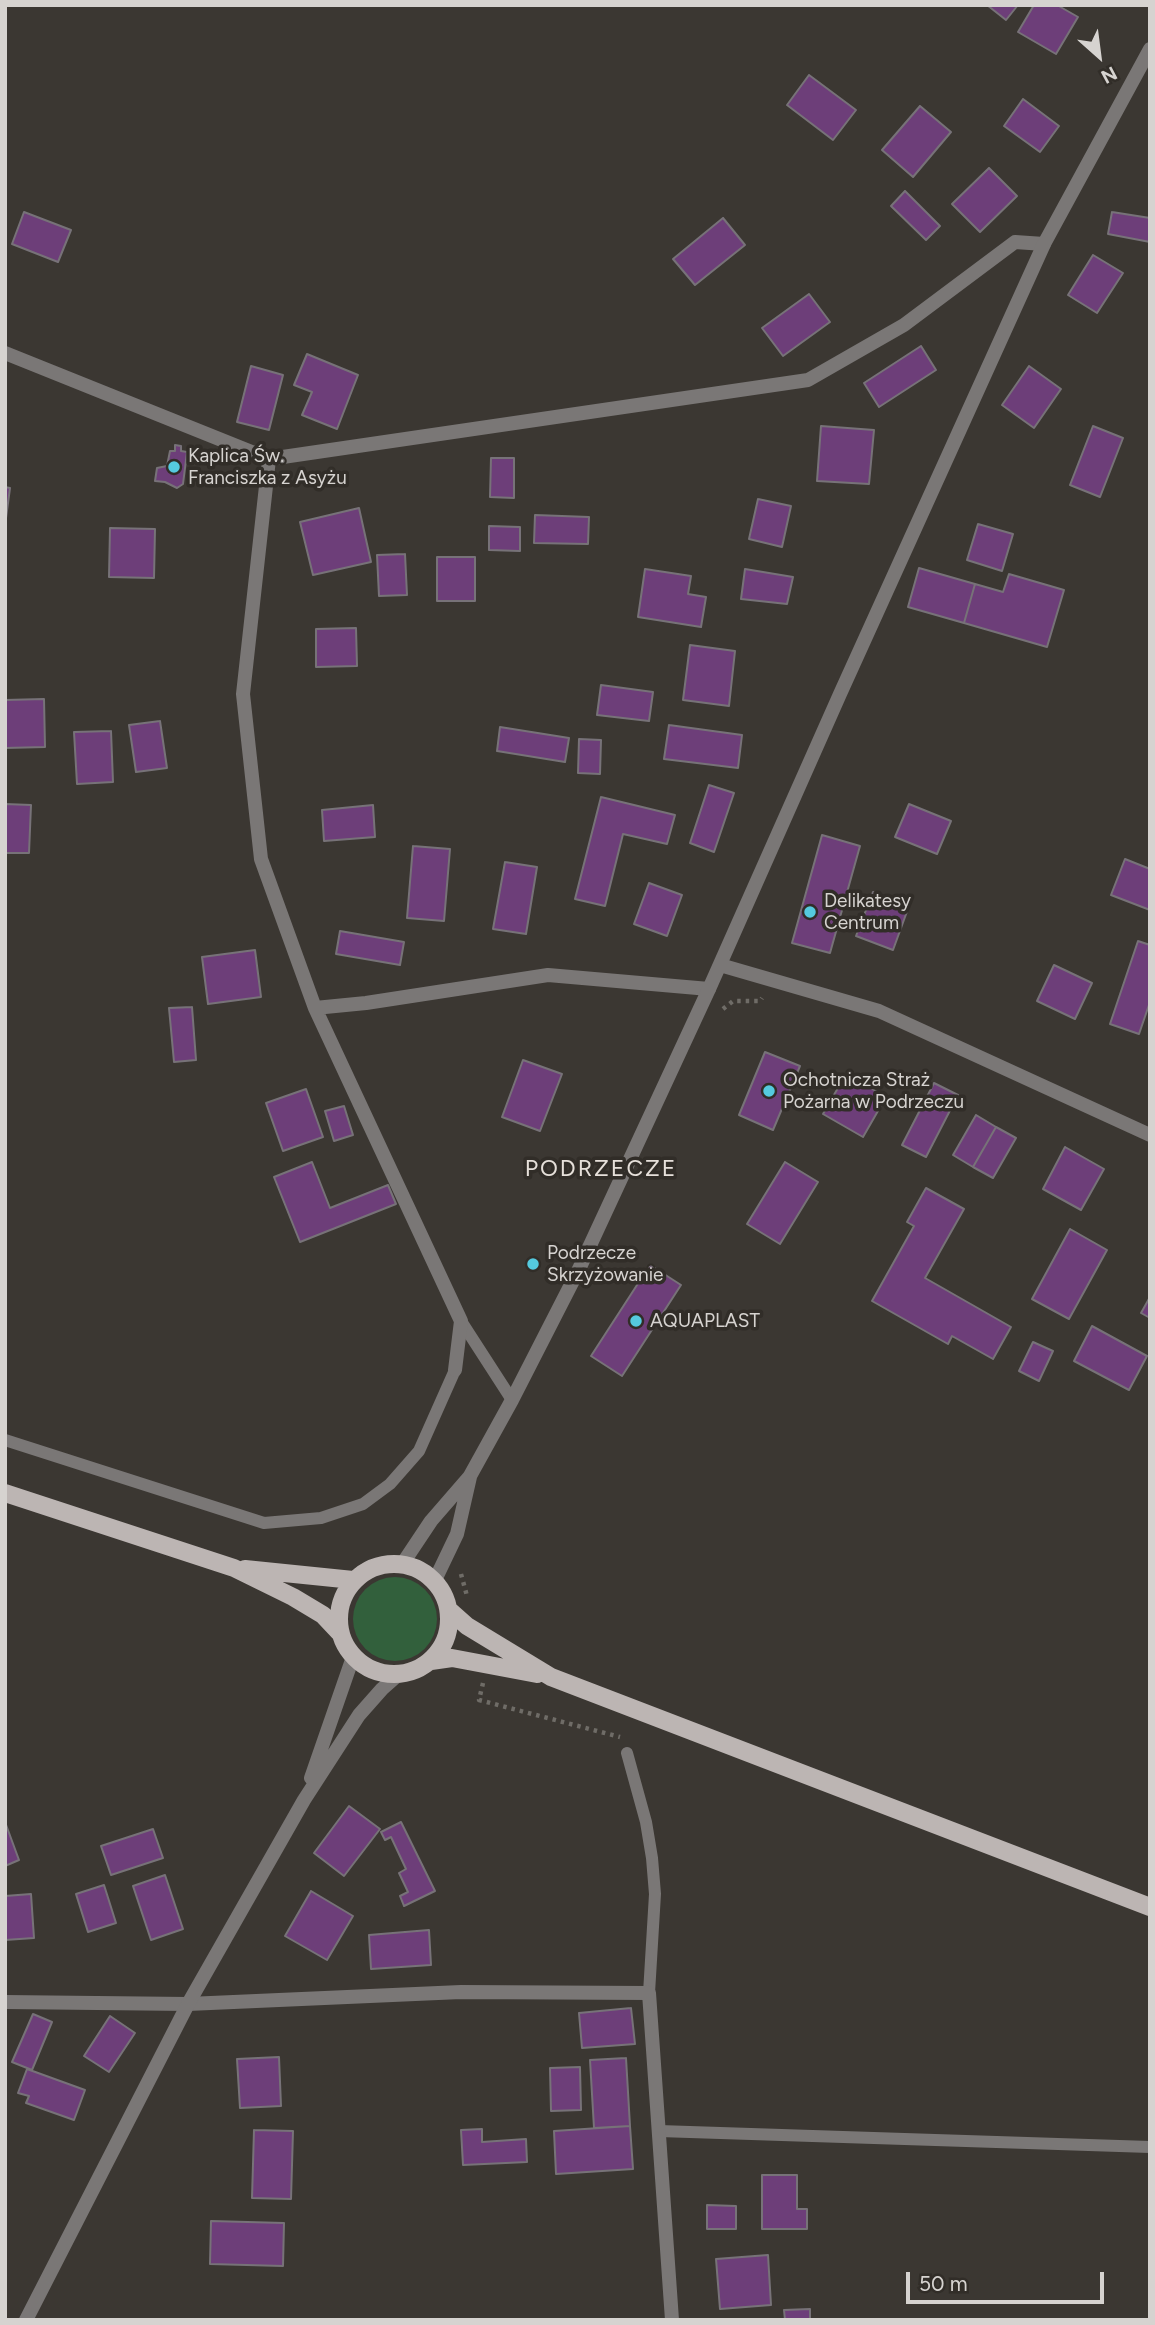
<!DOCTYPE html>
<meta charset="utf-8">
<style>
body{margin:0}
#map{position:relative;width:1155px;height:2325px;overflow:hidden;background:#3b3732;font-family:Figtree,sans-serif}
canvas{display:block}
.frame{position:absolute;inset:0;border:7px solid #d6d3d0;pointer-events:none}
.north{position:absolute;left:1064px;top:21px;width:70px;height:70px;-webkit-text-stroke:5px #312d28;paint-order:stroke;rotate:152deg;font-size:19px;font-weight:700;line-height:28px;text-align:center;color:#d6d3d0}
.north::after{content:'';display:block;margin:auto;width:24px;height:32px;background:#d6d3d0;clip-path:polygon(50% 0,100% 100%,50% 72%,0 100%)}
.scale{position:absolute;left:906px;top:2272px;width:198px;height:32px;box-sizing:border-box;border:4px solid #d6d3d0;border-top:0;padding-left:9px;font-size:21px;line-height:24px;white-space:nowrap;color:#d6d3d0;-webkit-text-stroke:5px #312d28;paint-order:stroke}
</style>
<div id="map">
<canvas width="1155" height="2325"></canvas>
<div class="frame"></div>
<div class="north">N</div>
<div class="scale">50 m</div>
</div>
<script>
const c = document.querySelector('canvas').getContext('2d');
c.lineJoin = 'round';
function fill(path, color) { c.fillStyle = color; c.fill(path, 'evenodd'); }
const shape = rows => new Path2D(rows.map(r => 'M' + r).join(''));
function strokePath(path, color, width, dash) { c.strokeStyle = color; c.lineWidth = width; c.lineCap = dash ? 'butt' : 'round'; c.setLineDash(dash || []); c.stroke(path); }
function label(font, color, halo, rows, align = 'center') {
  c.font = font + ' Figtree,sans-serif'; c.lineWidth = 7; c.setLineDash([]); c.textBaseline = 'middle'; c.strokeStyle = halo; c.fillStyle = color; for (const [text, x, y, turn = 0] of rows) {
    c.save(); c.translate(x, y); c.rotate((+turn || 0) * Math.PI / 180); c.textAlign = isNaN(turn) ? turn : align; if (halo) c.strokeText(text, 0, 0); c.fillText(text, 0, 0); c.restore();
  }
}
const green = shape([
 '353 1619a42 42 0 1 1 84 0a42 42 0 1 1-84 0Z'
]);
const building = shape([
 [987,5,1018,5,1006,20,987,5],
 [1034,5,1057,5,1078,17,1056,54,1018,32,1034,5],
 [809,75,856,110,833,140,787,105,809,75],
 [1023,99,1059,126,1040,152,1004,126,1023,99],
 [920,106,951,132,913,177,882,150,920,106],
 [989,168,1017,196,980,232,952,204,989,168],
 [905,191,940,226,926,240,891,206,905,191],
 [24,212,71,230,58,262,12,244,24,212],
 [1112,212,1150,218,1150,242,1108,234,1112,212],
 [723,218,745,245,695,285,673,259,723,218],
 [1093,255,1123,273,1097,313,1068,295,1093,255],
 [809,294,830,322,783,356,762,328,809,294],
 [921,346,936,370,879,407,864,383,921,346],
 [307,354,358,375,337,429,302,415,312,392,294,385,307,354],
 [251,366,283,375,269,430,237,422,251,366],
 [1029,366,1061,389,1034,428,1002,405,1029,366],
 [821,426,874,430,869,484,817,481,821,426],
 [1093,426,1123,438,1100,497,1070,485,1093,426],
 [175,445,181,446,181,451,187,452,183,484,177,488,165,482,155,481,157,468,167,466,170,451,175,451,175,445],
 [491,458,514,458,514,498,490,497,491,458],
 [5,487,10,488,6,518,5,518,5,487],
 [758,499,791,506,782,547,749,539,758,499],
 [359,508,371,562,313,575,300,522,359,508],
 [535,515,589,517,588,544,534,543,535,515],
 [978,524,1013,534,1002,571,967,560,978,524],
 [489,526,520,527,520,551,489,550,489,526],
 [110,528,155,529,154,578,109,577,110,528],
 [405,554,407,595,379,596,377,555,405,554],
 [437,557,475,557,475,601,437,601,437,557],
 [919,568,975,584,964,623,908,607,919,568],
 [645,569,691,576,688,594,706,597,701,627,638,617,645,569],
 [745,569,793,577,787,604,741,599,745,569],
 [1009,574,1064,590,1047,647,964,623,975,584,1003,592,1009,574],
 [356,628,357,666,316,667,316,629,356,628],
 [690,645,735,651,729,706,683,700,690,645],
 [601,685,653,692,649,721,597,715,601,685],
 [44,699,45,747,5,748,5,700,44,699],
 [160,721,167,768,136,772,129,725,160,721],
 [669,725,742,735,738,768,664,759,669,725],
 [500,727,569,738,565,762,497,751,500,727],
 [111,731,113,782,77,784,74,732,111,731],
 [579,739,601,740,600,774,578,773,579,739],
 [709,785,734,793,714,852,690,843,709,785],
 [601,797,675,815,667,844,623,834,605,906,575,899,601,797],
 [5,804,31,805,29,853,5,853,5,804],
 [909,804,951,821,937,854,895,837,909,804],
 [373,805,375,837,324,841,322,810,373,805],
 [822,835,860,846,830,953,792,943,822,835],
 [413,846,450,849,444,921,407,918,413,846],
 [1125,859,1150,869,1150,910,1111,895,1125,859],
 [505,862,537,867,526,934,493,929,505,862],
 [649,883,682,895,667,936,634,924,649,883],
 [873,892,909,906,893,950,856,936,873,892],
 [340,931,404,942,400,965,336,954,340,931],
 [1138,941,1150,945,1150,1002,1139,1034,1110,1024,1138,941],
 [255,950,261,997,208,1004,202,957,255,950],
 [1054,965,1092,983,1075,1019,1037,1001,1054,965],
 [192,1007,196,1060,174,1062,169,1008,192,1007],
 [765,1052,800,1066,773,1130,739,1115,765,1052],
 [523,1060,562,1074,540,1131,502,1117,523,1060],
 [846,1074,886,1097,863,1137,823,1114,846,1074],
 [934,1083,958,1095,926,1157,902,1145,934,1083],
 [306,1089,323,1137,283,1151,266,1103,306,1089],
 [344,1106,353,1135,334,1141,325,1111,344,1106],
 [976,1115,996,1127,973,1167,953,1155,976,1115],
 [996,1127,1016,1138,993,1178,973,1167,996,1127],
 [1065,1147,1104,1169,1081,1210,1043,1189,1065,1147],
 [312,1162,330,1208,388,1185,396,1204,300,1242,274,1177,312,1162],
 [785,1162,818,1182,780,1244,747,1224,785,1162],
 [926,1188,964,1209,925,1278,1011,1327,993,1359,952,1336,948,1344,872,1301,914,1226,907,1222,926,1188],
 [1070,1229,1107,1250,1069,1319,1032,1299,1070,1229],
 [650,1265,681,1285,622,1376,591,1356,650,1265],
 [1150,1297,1150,1318,1141,1313,1150,1297],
 [1092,1326,1147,1356,1129,1390,1074,1361,1092,1326],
 [1033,1342,1053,1351,1039,1381,1019,1371,1033,1342],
 [349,1806,380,1829,344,1876,314,1853,349,1806],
 [5,1822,19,1860,5,1866,5,1822],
 [401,1822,435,1891,404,1906,400,1896,408,1892,399,1873,406,1869,391,1837,385,1840,381,1832,401,1822],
 [153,1829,163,1858,111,1875,101,1846,153,1829],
 [165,1875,183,1929,151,1940,133,1886,165,1875],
 [104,1885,116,1923,88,1932,76,1894,104,1885],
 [311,1891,353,1916,327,1960,285,1936,311,1891],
 [31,1894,34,1938,5,1940,5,1896,31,1894],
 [429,1930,431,1965,371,1969,369,1935,429,1930],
 [631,2008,635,2044,582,2048,579,2013,631,2008],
 [33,2014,52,2022,32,2070,12,2062,33,2014],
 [110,2016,135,2033,109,2072,84,2056,110,2016],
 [279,2057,281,2106,240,2108,237,2059,279,2057],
 [626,2058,630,2126,594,2128,590,2060,626,2058],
 [580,2067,581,2110,551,2111,550,2068,580,2067],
 [27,2069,85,2090,74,2120,26,2103,29,2096,18,2093,27,2069],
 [630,2126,633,2169,556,2174,554,2131,630,2126],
 [482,2129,482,2142,526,2139,527,2162,463,2165,461,2130,482,2129],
 [254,2130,293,2131,291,2199,252,2198,254,2130],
 [762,2175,797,2175,797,2209,807,2209,807,2229,762,2229,762,2175],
 [707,2205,736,2206,736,2229,707,2229,707,2205],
 [211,2221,284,2223,283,2266,210,2264,211,2221],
 [768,2255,771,2305,720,2309,716,2259,768,2255],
 [810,2309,810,2320,785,2320,784,2310,810,2309]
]);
const path = shape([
 [723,1009,733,1001,760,1001,762,998],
 [461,1574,467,1596],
 [483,1683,479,1700,620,1737]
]);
const service = shape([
 [461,1321,512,1400],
 [5,1440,264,1523,321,1518,363,1504,390,1484,419,1451,455,1370],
 [627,1753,646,1822,652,1858,655,1894,649,1993],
 [659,2131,1150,2147]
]);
const minor = shape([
 [5,353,269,459,808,380,904,325,1015,242,1044,244],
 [269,459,243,694,261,859,315,1008],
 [455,1370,461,1321,315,1008,366,1003,548,975,709,989],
 [5,2002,188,2004,461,1992,649,1993,672,2320]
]);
const tertiary = shape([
 [720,965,879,1011,1150,1135],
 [403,1563,431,1521,470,1476,512,1400,580,1267,709,989,840,694,1044,244,1150,49],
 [435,1580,457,1534,470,1477],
 [311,1778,353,1657],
 [26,2320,188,2004,304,1800,359,1715,382,1689,399,1674]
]);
const primary = shape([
 [5,1493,234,1568,293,1597,323,1615,339,1632],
 '339 1619a55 55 0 1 1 110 0a55 55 0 1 1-110 0Z',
 [245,1569,353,1580],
 [449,1610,467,1626,551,1677,1150,1907],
 [431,1661,452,1658,537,1674]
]);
const markers = [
 [174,467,7,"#55cadf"],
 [810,912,7,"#55cadf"],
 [769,1091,7,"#55cadf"],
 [533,1264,7,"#55cadf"],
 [636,1321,7,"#55cadf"]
];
const poiNames = [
 ["Kaplica Św.",188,456],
 ["Franciszka z Asyżu",188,478],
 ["Delikatesy",824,901],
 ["Centrum",824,923],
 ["Ochotnicza Straż",783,1080],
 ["Pożarna w Podrzeczu",783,1102],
 ["Podrzecze",547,1253],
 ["Skrzyżowanie",547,1275],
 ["AQUAPLAST",650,1321]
];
const quarterNames = [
 ["PODRZECZE",601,1169]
];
fill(green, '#32603c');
fill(building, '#6d3e79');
strokePath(building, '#777278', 2);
strokePath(path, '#6f6c67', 4.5, [3.5, 5]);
strokePath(service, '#7a7776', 12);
strokePath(minor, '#7a7776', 14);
strokePath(tertiary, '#7a7776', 14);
strokePath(primary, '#bcb5b3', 18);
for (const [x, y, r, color] of markers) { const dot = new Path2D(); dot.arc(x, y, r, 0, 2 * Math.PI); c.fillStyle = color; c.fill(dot); strokePath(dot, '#312d28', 2.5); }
label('19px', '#d6d3d0', '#312d28', poiNames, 'left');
c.letterSpacing = '2px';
label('23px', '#e6e0da', '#312d28', quarterNames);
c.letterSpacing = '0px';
</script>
